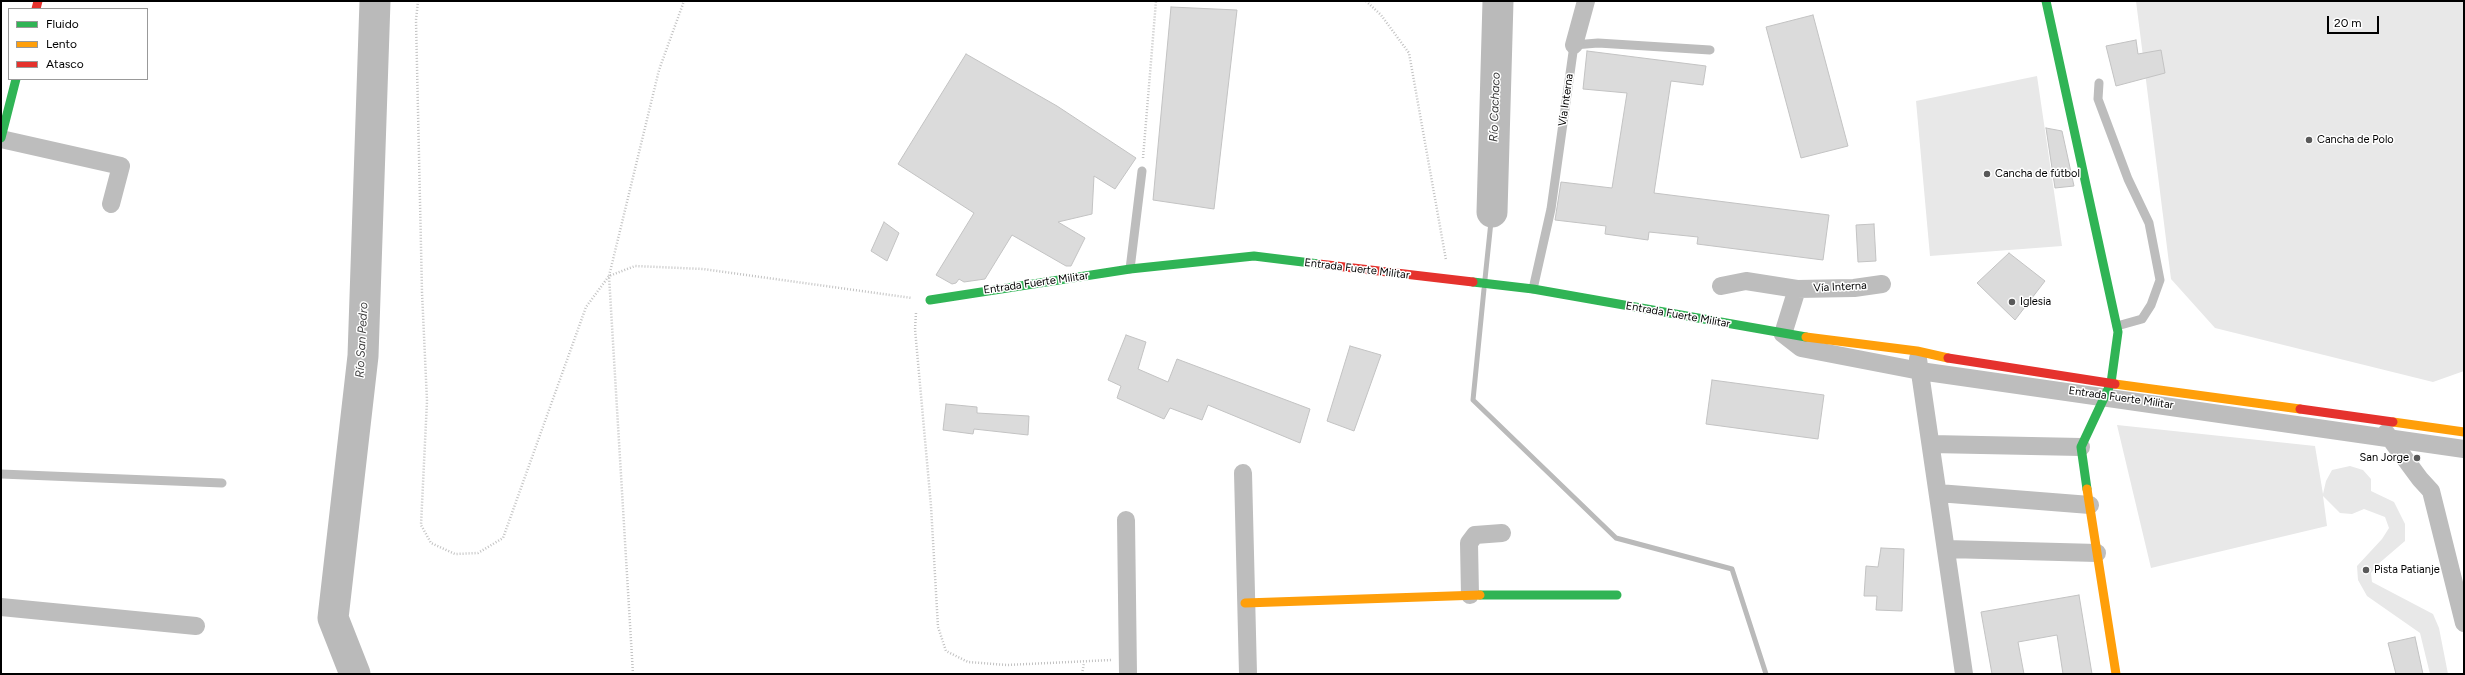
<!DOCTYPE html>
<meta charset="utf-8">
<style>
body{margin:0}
#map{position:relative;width:2465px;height:675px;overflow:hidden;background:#fff;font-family:Figtree,sans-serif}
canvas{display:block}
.frame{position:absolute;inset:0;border:2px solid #000;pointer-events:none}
.legend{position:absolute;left:8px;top:8px;width:140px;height:72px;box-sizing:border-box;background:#fff;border:1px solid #999;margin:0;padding:5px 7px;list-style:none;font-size:12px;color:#000}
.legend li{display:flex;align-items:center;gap:8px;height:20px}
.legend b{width:20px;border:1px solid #999}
.scale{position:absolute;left:2327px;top:16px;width:52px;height:18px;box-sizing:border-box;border:2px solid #000;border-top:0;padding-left:5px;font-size:12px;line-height:14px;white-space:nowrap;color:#000;-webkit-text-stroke:3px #fff;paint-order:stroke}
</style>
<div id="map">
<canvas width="2465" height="675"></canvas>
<div class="frame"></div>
<ul class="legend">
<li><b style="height:5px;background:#30b455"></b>Fluido</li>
<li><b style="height:5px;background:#ff9f0a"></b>Lento</li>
<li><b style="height:5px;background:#e5322d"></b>Atasco</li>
</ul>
<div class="scale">20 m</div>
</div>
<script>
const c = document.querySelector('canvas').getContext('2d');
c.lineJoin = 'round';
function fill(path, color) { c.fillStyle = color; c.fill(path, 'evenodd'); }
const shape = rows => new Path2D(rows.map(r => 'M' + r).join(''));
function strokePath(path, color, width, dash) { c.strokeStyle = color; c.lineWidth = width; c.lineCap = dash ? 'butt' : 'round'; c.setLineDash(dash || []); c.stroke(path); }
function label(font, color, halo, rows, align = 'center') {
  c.font = font + ' Figtree,sans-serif'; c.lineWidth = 3; c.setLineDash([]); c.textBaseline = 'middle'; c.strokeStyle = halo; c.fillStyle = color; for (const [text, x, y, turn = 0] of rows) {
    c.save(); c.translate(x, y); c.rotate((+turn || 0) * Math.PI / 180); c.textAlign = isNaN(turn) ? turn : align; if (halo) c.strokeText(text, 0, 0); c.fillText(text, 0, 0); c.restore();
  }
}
const green = shape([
 [2136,1,2464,1,2464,371,2433,382,2215,328,2171,279],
 [2037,76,2062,246,1930,256,1916,101],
 [2117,425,2315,446,2323,494,2326,481,2332,470,2350,466,2363,470,2371,479,2371,491,2394,502,2405,524,2405,541,2377,565,2371,573,2372,582,2433,614,2439,628,2448,674,2430,674,2420,633,2367,596,2358,580,2357,566,2382,539,2389,528,2385,517,2364,509,2352,514,2340,513,2323,496,2327,526,2151,568]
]);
const stream = shape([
 [1485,279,1492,212],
 [1484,289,1473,400,1616,538,1732,569,1766,674]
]);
const river = shape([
 [1492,212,1498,1],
 [355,674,333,618,363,356,375,1]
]);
const building = shape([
 [1171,7,1237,10,1214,209,1153,200,1171,7],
 [1813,15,1848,146,1801,158,1766,27,1813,15],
 [2136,40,2138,54,2161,50,2165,73,2116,86,2106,46,2136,40],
 [1587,51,1706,66,1703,85,1671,81,1654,193,1829,215,1823,260,1697,244,1698,237,1649,232,1648,240,1605,234,1606,226,1555,220,1561,182,1612,188,1627,93,1583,89,1587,51],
 [966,54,1057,106,1136,158,1115,189,1094,176,1092,214,1058,222,1085,238,1071,266,1066,266,1012,235,985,279,964,282,959,279,956,283,952,284,936,275,974,213,898,164,966,54],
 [2046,128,2062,131,2074,186,2055,188,2046,128],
 [884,222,899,233,887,261,871,251,884,222],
 [1874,224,1876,261,1858,262,1856,225,1874,224],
 [2009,253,2045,281,2015,320,1977,283,2009,253],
 [1126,335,1146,342,1138,369,1168,382,1177,359,1310,409,1300,443,1208,405,1202,420,1170,408,1164,419,1117,398,1121,386,1108,380,1126,335],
 [1350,346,1381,355,1354,431,1327,421,1350,346],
 [1712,380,1824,395,1818,439,1706,424,1712,380],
 [946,404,977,407,977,413,1029,416,1028,435,974,429,973,434,943,430,946,404],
 [1881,548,1904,549,1902,611,1876,610,1877,596,1864,596,1866,566,1878,567,1881,548],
 [2079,595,2092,674,2063,674,2057,635,2018,642,2024,674,1992,674,1981,612,2079,595],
 [2415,637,2423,674,2396,674,2388,643,2415,637]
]);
const path = shape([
 [418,1,416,20,422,292,427,401,421,525,431,543,455,554,478,553,503,538,586,307,609,276,635,266,703,269,912,298],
 [1366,1,1381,15,1409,53,1446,260],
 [1143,158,1156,1],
 [916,313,915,329,931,506,938,627,946,651,968,662,1007,665,1111,660],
 [633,674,609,276,659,70,684,1],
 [1082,674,1084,663]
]);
const lane = shape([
 [2099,83,2098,99,2128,179,2149,223,2160,280,2151,305,2142,319,2117,326],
 [1130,269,1142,171],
 [1533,289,1551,209,1574,45,1598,43,1710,50],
 [1,474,222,483]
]);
const street = shape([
 [1574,45,1586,1],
 [1,139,121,166,111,204],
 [1721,286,1746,281,1797,289,1854,288,1882,284],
 [1797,289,1783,334,1801,348,1920,371,2464,449],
 [1918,359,1964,674],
 [2386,433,2420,479,2431,491,2464,623],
 [1931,444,2081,447],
 [1243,473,1248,674],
 [1938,493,2090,505],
 [1126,520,1128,674],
 [1947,549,2097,553],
 [1470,595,1469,543,1475,535,1502,533],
 [1,607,196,626]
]);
const fast = shape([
 [2046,1,2118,332,2111,383,2081,447,2087,489],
 [1,138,16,79],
 [1473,282,1533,289,1806,337],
 [930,300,1130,269,1254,256,1319,264],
 [1480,595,1617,595]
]);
const slow = shape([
 [1806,337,1917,351,1948,358],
 [2115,384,2300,409],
 [2393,422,2464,432],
 [2087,489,2116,674],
 [1245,603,1480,595]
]);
const jam = shape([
 [36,9,38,1],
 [1319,264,1473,282],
 [1948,358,2115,384],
 [2300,409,2393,422]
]);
const markers = [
 [2309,140,4,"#595959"],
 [1987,174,4,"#595959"],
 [2012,302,4,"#595959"],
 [2417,458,4,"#595959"],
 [2366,570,4,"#595959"]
];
const streetNames = [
 ["Vía Interna",1566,100,-82],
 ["Entrada Fuerte Militar",1357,269,7],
 ["Entrada Fuerte Militar",1036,283,-8],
 ["Vía Interna",1840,287,-3],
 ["Entrada Fuerte Militar",1678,315,10],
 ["Entrada Fuerte Militar",2121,398,8]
];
const poiNames = [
 ["Cancha de Polo",2317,140],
 ["Cancha de fútbol",1995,174],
 ["Iglesia",2020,302],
 ["San Jorge",2409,458,"right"],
 ["Pista Patianje",2374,570]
];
const waterNames = [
 ["Río Cachaco",1495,107,-88],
 ["Río San Pedro",362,340,-87]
];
fill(green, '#e8e8e8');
strokePath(stream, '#bababa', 5);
strokePath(river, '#bababa', 31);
fill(building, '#dbdbdb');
strokePath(building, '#c3c3c3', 1);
strokePath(path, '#c2c2c2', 2.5, [1, 2]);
strokePath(lane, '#bdbdbd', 9);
strokePath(street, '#bdbdbd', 18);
strokePath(fast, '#30b455', 9);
strokePath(slow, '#ff9f0a', 9);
strokePath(jam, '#e5322d', 9);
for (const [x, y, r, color] of markers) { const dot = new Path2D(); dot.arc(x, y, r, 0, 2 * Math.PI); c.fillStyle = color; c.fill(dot); strokePath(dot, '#fff', 1.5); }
label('11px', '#000', '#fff', streetNames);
label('11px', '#000', '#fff', poiNames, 'left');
label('italic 12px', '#3d3d3d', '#fff', waterNames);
</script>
